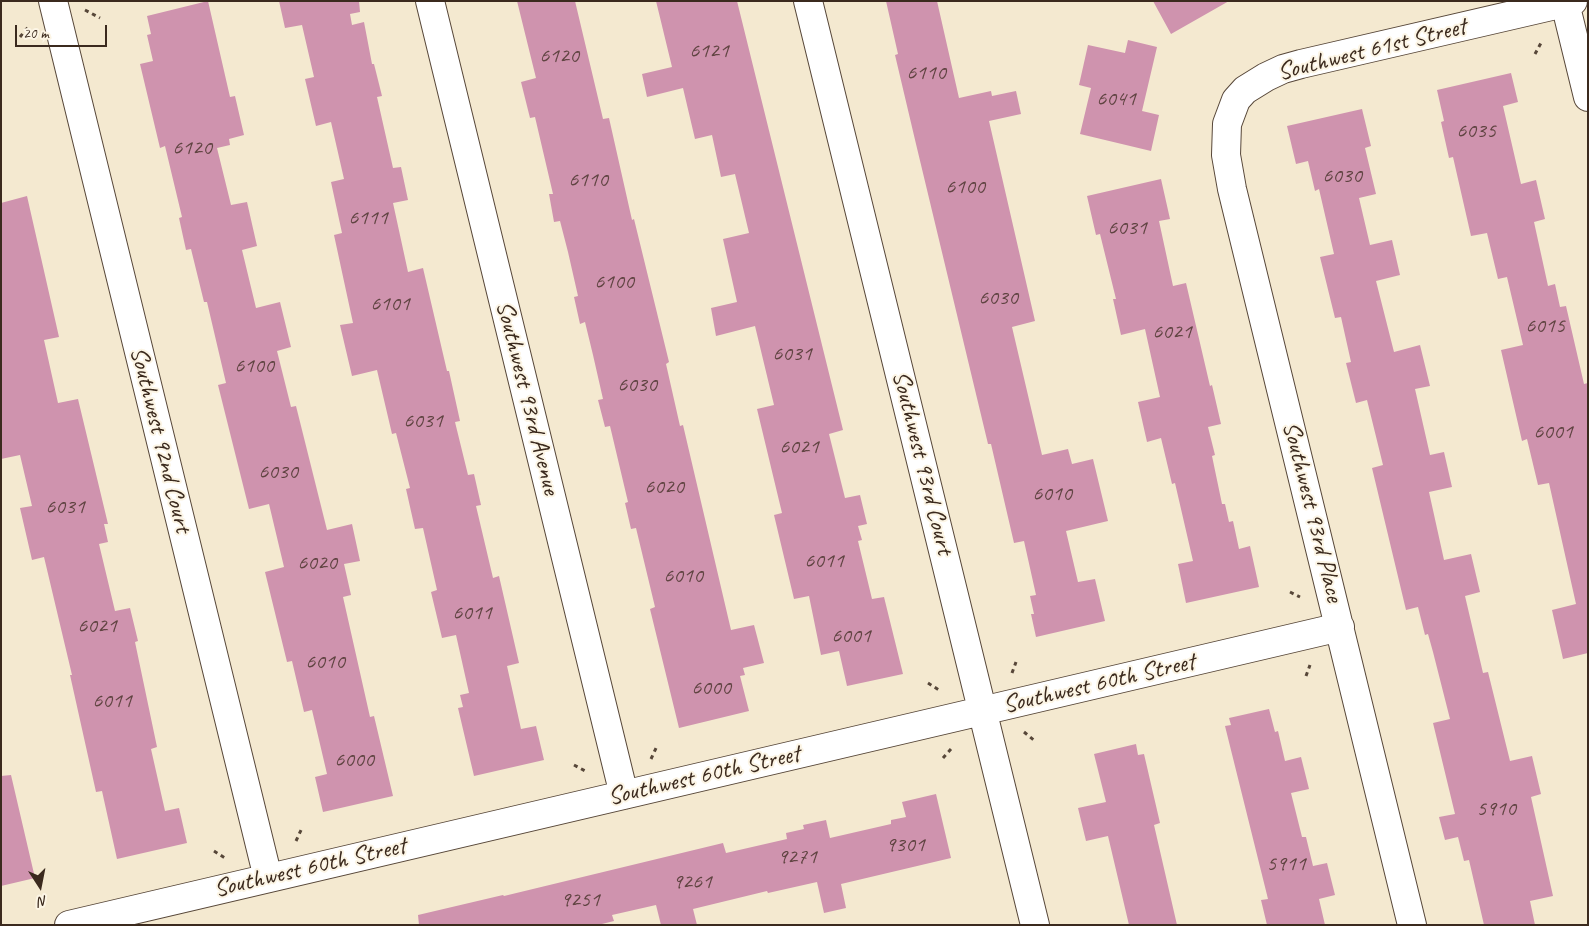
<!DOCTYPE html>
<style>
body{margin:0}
#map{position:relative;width:1589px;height:926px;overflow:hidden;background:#f4e9d0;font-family:Caveat,sans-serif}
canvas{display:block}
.frame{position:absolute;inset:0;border:2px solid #3b2a1e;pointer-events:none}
.north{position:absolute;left:15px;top:861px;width:50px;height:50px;-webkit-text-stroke:4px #fcf5e5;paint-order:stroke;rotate:169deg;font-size:14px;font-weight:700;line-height:20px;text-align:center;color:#3b2a1e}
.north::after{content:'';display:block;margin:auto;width:18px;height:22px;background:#3b2a1e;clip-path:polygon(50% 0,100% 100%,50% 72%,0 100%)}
.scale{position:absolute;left:15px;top:25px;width:92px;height:22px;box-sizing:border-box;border:2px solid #3b2a1e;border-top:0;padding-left:6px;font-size:15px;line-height:18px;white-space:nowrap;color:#3b2a1e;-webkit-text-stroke:4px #fcf5e5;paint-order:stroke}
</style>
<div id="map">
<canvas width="1589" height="926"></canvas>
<div class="frame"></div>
<div class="north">N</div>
<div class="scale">20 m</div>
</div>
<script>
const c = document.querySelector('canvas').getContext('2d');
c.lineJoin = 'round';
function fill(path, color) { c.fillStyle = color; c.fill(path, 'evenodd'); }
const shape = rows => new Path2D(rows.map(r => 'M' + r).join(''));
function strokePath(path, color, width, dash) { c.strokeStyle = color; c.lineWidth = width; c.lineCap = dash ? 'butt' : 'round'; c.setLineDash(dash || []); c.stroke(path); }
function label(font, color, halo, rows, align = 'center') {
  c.font = font + ' Caveat,sans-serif'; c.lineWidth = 4; c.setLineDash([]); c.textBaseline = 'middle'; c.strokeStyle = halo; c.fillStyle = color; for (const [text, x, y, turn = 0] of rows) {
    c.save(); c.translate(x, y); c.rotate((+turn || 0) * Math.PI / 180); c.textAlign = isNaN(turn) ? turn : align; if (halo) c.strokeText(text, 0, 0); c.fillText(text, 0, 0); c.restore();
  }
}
const building = shape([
 [208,1,230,97,235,96,244,135,229,139,230,145,217,148,231,205,247,202,257,246,242,250,256,308,280,302,291,347,277,351,291,407,296,406,327,530,352,524,360,561,344,564,351,595,343,597,370,717,374,716,393,796,323,812,315,777,327,774,312,710,304,712,292,661,287,662,265,572,284,567,269,504,249,509,218,385,226,383,207,302,204,302,191,249,186,250,179,218,182,217,165,146,160,148,140,64,153,61,147,35,151,34,147,16],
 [279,1,359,1,360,12,350,14,352,25,364,22,372,64,374,64,382,96,377,97,393,168,401,167,408,200,393,203,408,272,423,268,447,371,449,371,460,421,455,422,468,475,474,474,481,505,476,506,493,578,499,576,519,663,507,666,521,729,536,726,544,760,474,776,458,708,463,707,460,695,469,693,456,635,442,638,431,592,437,590,423,528,415,529,406,489,410,488,396,433,392,434,377,370,352,376,340,325,353,323,334,235,342,233,331,182,344,179,331,122,316,126,305,79,314,77,302,25,285,28],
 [517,1,575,1,603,119,609,118,632,220,634,219,669,362,666,364,680,426,683,425,731,630,754,625,764,663,743,668,745,675,740,676,749,711,679,728,650,609,655,607,636,528,631,529,625,503,628,502,610,426,605,427,598,400,603,399,593,355,585,322,580,324,574,297,578,296,568,252,560,221,554,222,549,194,553,194,535,117,530,118,521,82,536,78],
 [656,1,737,1,843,430,829,434,845,498,860,495,867,524,858,526,862,540,858,541,872,599,884,597,903,674,847,686,839,651,821,655,809,596,794,599,774,515,782,513,757,409,774,405,755,326,716,336,711,308,737,302,723,239,749,233,735,174,721,177,712,135,695,139,683,88,647,97,642,74,672,67],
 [886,1,937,1,959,98,991,91,992,96,1016,91,1021,114,989,121,1035,321,1012,327,1042,455,1068,449,1072,464,1093,459,1108,521,1066,531,1078,582,1095,579,1105,621,1036,637,1031,614,1034,614,1030,596,1036,595,1024,541,1014,543,991,444,988,444,916,144,895,55,898,54],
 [1153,1,1229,1,1171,34],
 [1128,40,1157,47,1142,111,1159,115,1151,151,1080,134,1091,88,1079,85,1088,45,1125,53],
 [1511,73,1518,102,1503,106,1521,184,1536,180,1545,219,1534,222,1548,286,1555,284,1560,307,1566,306,1584,384,1588,383,1588,653,1563,659,1552,610,1576,604,1549,483,1538,485,1527,439,1522,441,1501,350,1523,345,1507,277,1498,279,1487,233,1471,236,1453,157,1449,158,1441,122,1444,121,1437,90],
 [1362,109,1371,146,1365,148,1376,194,1359,198,1370,245,1392,240,1400,275,1376,281,1394,352,1420,345,1430,386,1415,389,1430,455,1444,452,1452,487,1429,492,1444,560,1471,554,1480,592,1465,596,1483,673,1488,672,1510,761,1532,756,1541,794,1531,797,1553,896,1530,901,1535,925,1484,925,1469,860,1464,861,1458,837,1445,840,1439,817,1455,814,1433,723,1450,719,1433,652,1428,634,1425,635,1418,607,1406,610,1372,468,1383,465,1367,400,1356,403,1346,363,1351,362,1341,317,1335,318,1320,257,1334,254,1319,189,1315,191,1308,161,1296,164,1287,126],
 [1161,179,1170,219,1159,221,1173,286,1186,283,1210,386,1212,385,1221,424,1208,427,1215,455,1212,456,1222,504,1225,504,1229,522,1233,521,1239,549,1250,546,1259,587,1186,603,1178,564,1193,561,1175,483,1172,484,1161,438,1147,442,1138,402,1160,397,1145,329,1121,335,1113,299,1116,299,1100,234,1096,235,1087,196],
 [27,196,59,337,44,340,58,403,78,399,108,524,104,524,108,542,99,544,115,611,130,608,138,641,135,642,157,747,151,749,165,811,179,808,187,843,117,859,102,791,96,792,70,675,72,675,44,557,32,560,20,508,32,506,20,455,1,459,1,203],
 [1269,709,1275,732,1278,731,1285,761,1301,757,1309,789,1291,793,1302,837,1306,837,1313,866,1327,863,1335,895,1319,899,1325,925,1267,925,1261,900,1268,899,1225,726,1231,725,1229,718],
 [1136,744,1138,755,1144,754,1160,823,1154,825,1177,925,1129,925,1108,836,1086,841,1078,808,1106,802,1094,754],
 [11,775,35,878,1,886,1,776],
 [936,794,951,858,841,884,846,908,824,913,817,882,768,893,767,891,693,909,697,925,661,925,656,905,612,915,614,921,598,925,419,925,418,915,503,895,504,896,723,843,726,853,787,839,786,833,804,829,803,825,826,820,830,838,891,824,891,820,906,817,902,802]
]);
const path = shape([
 [85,10,100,18],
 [20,37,29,26],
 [1535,54,1542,41],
 [1290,592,1300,597],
 [1012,673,1016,662],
 [1306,676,1310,665],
 [928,683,939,690],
 [1024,732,1035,741],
 [943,758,951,749],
 [651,759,657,746],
 [574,765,587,772],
 [296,841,302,828],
 [214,851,225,858]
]);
const minor = shape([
 [53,1,268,878],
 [430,1,624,795],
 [808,1,1035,925],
 [1565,3,1588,97],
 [69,925,1340,627],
 [1412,925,1232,189,1226,155,1227,124,1236,100,1245,90,1266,77,1283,69,1301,64,1573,1]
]);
const numberNames = [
 ["6121",709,51],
 ["6120",559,56],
 ["6110",926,73],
 ["6041",1116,99],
 ["6035",1476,131],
 ["6120",192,148],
 ["6030",1342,176],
 ["6110",588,180],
 ["6100",965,187],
 ["6111",368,218],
 ["6031",1127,228],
 ["6100",614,282],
 ["6030",998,298],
 ["6101",390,304],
 ["6015",1545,326],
 ["6021",1172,332],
 ["6031",792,354],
 ["6100",254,366],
 ["6030",637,385],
 ["6031",423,421],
 ["6001",1553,432],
 ["6021",799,447],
 ["6030",278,472],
 ["6020",664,487],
 ["6010",1052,494],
 ["6031",65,507],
 ["6011",824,561],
 ["6020",317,563],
 ["6010",683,576],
 ["6011",472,613],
 ["6021",97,626],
 ["6001",851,636],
 ["6010",325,662],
 ["6000",711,688],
 ["6011",112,701],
 ["6000",354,760],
 ["5910",1496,809],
 ["9301",905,845],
 ["9271",797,857],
 ["5911",1286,864],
 ["9261",692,882],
 ["9251",580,900]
];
const streetNames = [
 ["Southwest 61st Street",1372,50,-14],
 ["Southwest 93rd Avenue",527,398,76],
 ["Southwest 92nd Court",160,440,76],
 ["Southwest 93rd Court",922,463,76],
 ["Southwest 93rd Place",1312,512,76],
 ["Southwest 60th Street",1099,684,-13],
 ["Southwest 60th Street",704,776,-13],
 ["Southwest 60th Street",310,868,-13]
];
fill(building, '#cf93ae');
strokePath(minor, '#574739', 30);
strokePath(path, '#574739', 3, [4, 4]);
strokePath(minor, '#fff', 28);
label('22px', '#604442', null, numberNames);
label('25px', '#3b2a1e', '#fcf5e5', streetNames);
</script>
